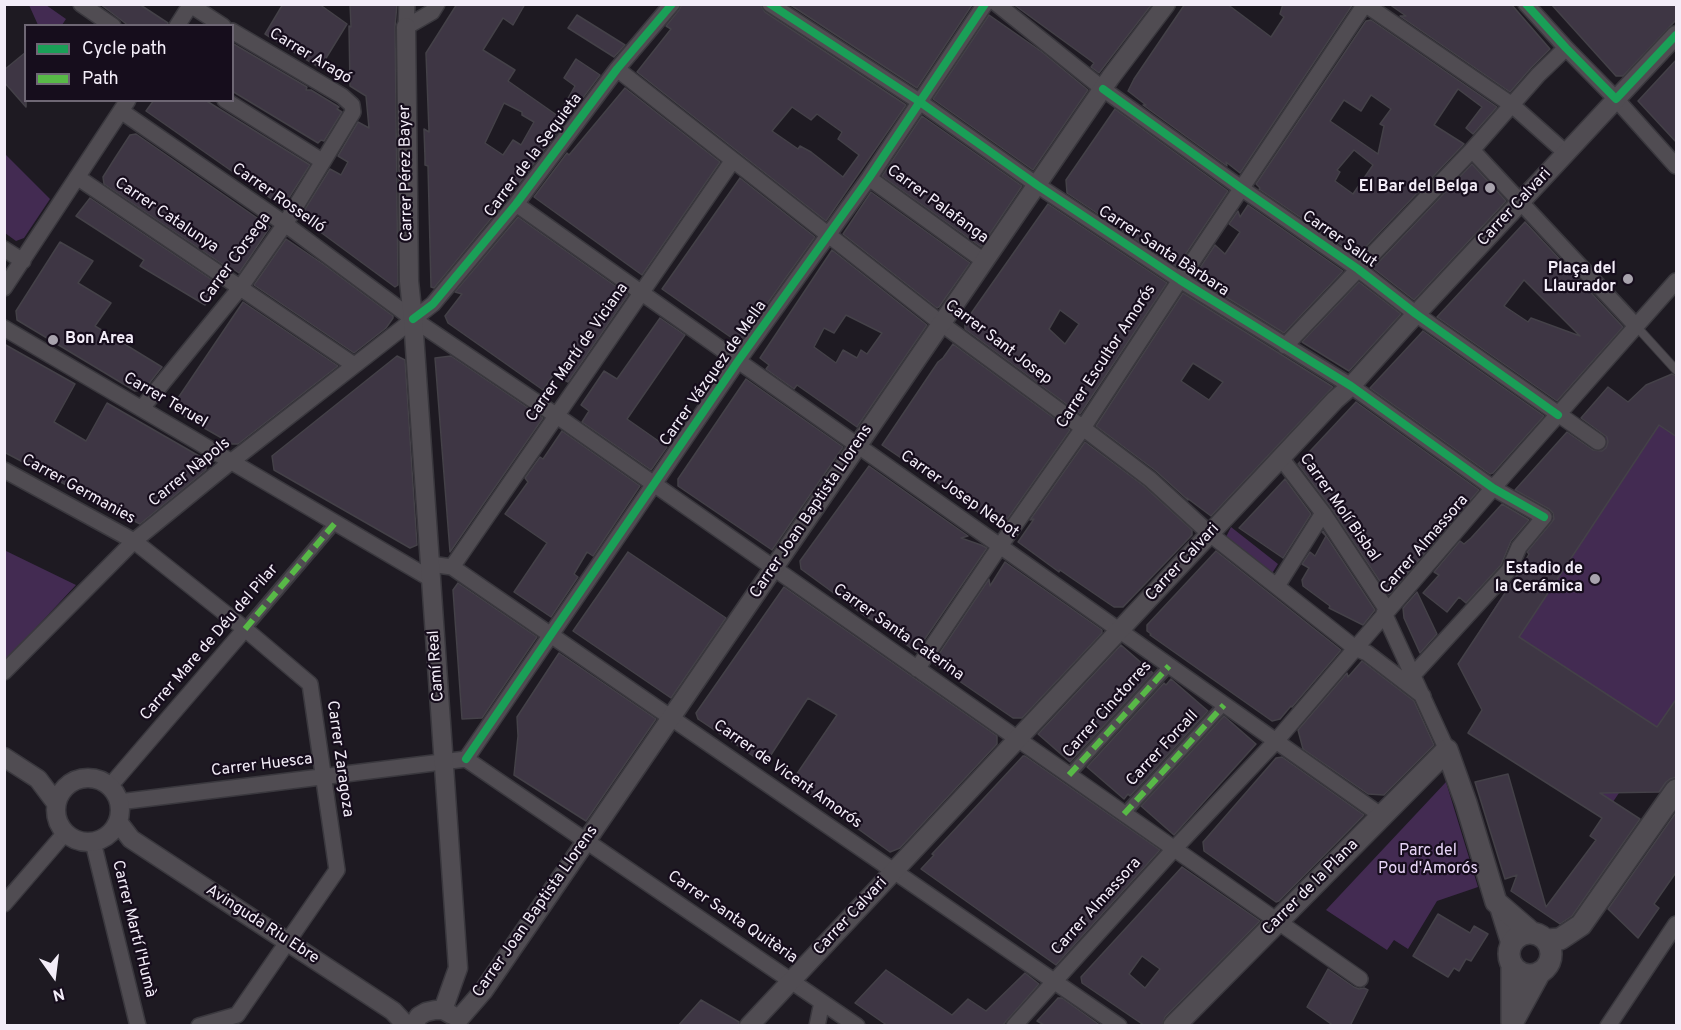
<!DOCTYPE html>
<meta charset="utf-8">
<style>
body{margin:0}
#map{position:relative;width:1681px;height:1030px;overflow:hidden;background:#1e1a22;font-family:Overpass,sans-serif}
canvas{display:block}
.frame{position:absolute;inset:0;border:6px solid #f3edf8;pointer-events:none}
.legend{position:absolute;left:24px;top:24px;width:210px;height:78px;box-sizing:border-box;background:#160d1c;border:2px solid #6e6774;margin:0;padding:8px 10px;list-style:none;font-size:18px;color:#f3edf8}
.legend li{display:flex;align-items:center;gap:12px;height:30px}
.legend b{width:30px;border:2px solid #6e6774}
.north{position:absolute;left:24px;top:946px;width:60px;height:60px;-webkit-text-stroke:4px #160d1c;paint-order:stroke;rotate:166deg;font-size:16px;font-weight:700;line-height:24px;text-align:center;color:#f3edf8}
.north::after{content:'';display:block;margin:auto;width:21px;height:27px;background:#f3edf8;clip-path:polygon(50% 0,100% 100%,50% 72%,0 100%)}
</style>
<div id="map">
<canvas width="1681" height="1030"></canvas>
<div class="frame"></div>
<ul class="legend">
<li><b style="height:8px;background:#1a9f57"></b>Cycle path</li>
<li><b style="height:8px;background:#58b947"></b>Path</li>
</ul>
<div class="north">N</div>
</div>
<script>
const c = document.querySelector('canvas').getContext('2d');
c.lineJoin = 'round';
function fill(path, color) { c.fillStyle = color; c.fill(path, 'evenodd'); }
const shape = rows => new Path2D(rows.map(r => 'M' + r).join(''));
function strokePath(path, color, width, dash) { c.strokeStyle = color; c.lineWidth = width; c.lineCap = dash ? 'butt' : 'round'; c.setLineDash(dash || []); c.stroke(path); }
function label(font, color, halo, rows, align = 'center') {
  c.font = font + ' Overpass,sans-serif'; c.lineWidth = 4.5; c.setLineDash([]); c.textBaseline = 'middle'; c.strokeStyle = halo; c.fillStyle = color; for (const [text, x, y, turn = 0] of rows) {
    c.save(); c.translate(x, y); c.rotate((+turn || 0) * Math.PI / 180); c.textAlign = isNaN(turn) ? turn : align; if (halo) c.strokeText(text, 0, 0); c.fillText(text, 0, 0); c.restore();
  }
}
const green = shape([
 [29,5,46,5,66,19,62,25,38,25],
 [5,154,50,199,24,238,16,241,5,233],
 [1670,375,1676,375,1676,783,1670,792,1619,793,1602,818,1468,733,1482,710,1458,664,1628,402,1646,385],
 [1231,527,1278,564,1271,575,1226,537],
 [4,550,76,585,5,661,4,661],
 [1446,782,1478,887,1437,901,1408,949,1394,940,1387,950,1326,910]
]);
const building = shape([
 [100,4,139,4,168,23,167,26,129,26,100,4],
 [283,4,319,4,347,24,320,68,265,34,283,4],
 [350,4,397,4,395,27,398,285,395,287,300,217,330,169,341,175,348,162,338,156,358,122,369,128,366,96,350,86,349,26,351,27,350,4],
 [457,4,525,4,513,25,503,18,483,50,515,70,508,81,558,116,575,86,564,78,576,59,600,75,508,198,434,288,431,287,428,166,425,165,425,158,424,129,429,132,426,53,457,4],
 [504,103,522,112,522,115,534,122,521,145,513,140,503,155,485,143,504,103],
 [682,4,760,4,765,12,906,105,826,221,637,72,671,29,666,26,679,10,682,4],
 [792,107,811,120,817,114,842,132,838,139,859,155,843,177,811,152,800,146,798,149,772,131,792,107],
 [789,4,971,4,972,5,917,88,789,4],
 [1013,4,1152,4,1099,73,1091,67,1094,63,1013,4],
 [1185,4,1227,4,1271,37,1284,17,1280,14,1283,4,1353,4,1240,173,1226,162,1227,166,1143,105,1146,105,1128,91,1134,79,1185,4],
 [1389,4,1511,4,1550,49,1531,68,1510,92,1400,16,1406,16,1389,4],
 [1551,4,1677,4,1677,19,1623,76,1616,76,1551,4],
 [577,15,625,45,614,57,568,28,577,15],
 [989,15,1042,52,1088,90,1033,170,933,99,989,15],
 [1371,20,1497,107,1473,134,1466,128,1482,107,1458,89,1434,125,1464,144,1357,256,1259,189,1260,188,1256,184,1366,21,1371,20],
 [1371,95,1391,109,1380,124,1384,126,1378,154,1330,121,1344,100,1361,111,1371,95],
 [1354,150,1373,165,1353,194,1335,181,1340,172,1337,170,1354,150],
 [232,43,307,87,306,90,311,90,339,107,337,109,342,112,324,141,321,140,318,143,232,91,232,43],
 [26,52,26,107,4,82,4,70,26,52],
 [1677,59,1677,143,1638,101,1677,59],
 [625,88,720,162,642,275,534,197,567,153,569,155,625,88],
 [154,100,205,100,310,165,283,207,146,111,154,100],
 [1115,109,1228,191,1177,267,1067,193,1066,180,1115,109],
 [922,116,1022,186,981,247,882,176,922,116],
 [136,134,270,227,239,273,229,266,228,268,104,184,103,177,115,158,130,135,136,134],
 [1472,164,1506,201,1414,300,1373,268,1472,164],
 [740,178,815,237,739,343,662,289,740,178],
 [871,192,970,263,939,307,937,308,843,234,871,192],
 [90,198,218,284,205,305,140,266,144,260,76,216,90,198],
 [1048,204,1167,283,1080,414,965,329,965,322,1048,204],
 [1060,310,1079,324,1065,344,1049,329,1060,310],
 [1248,205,1343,271,1284,333,1194,277,1215,245,1225,254,1240,232,1229,224,1238,211,1240,217,1248,205],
 [518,217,628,295,568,382,554,374,543,390,448,323,445,316,462,294,455,292,518,217],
 [1525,222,1623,327,1557,401,1437,317,1525,222],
 [1524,280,1580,336,1531,318,1528,322,1504,306,1524,280],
 [286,239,323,264,393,316,393,318,386,328,354,353,254,285,286,239],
 [60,242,93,261,78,283,111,303,95,326,162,367,144,390,135,391,17,320,16,311,60,242],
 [832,250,927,325,857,427,797,385,794,389,766,369,769,365,760,358,832,250],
 [846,315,882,333,867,354,861,350,857,358,843,350,836,363,814,347,824,328,834,333,846,315],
 [1359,282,1401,314,1349,371,1302,342,1359,282],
 [1183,293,1333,387,1211,516,1187,498,1188,500,1156,471,1096,426,1183,293],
 [1193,363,1223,382,1209,400,1181,381,1193,363],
 [243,302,338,366,238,444,232,444,180,414,176,401,243,302],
 [660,318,685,335,627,419,667,447,651,470,582,422,589,411,581,405,604,371,617,379,660,318],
 [1423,331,1544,416,1493,473,1490,474,1370,388,1423,331],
 [4,344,75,384,54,422,86,441,107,403,206,460,206,470,140,524,4,452,4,344],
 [953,344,1070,430,1001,528,999,528,951,492,882,445,938,362,943,358,953,344],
 [397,356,405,360,412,470,417,545,410,548,274,470,272,456,397,356],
 [451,356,543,418,450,552,435,358,451,356],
 [1672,374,1677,376,1677,437,1659,425,1519,637,1657,727,1677,698,1677,777,1670,779,1666,782,1659,792,1600,793,1640,819,1572,916,1560,924,1511,891,1517,875,1505,879,1475,782,1508,774,1546,907,1596,840,1590,836,1602,818,1468,733,1482,710,1458,664,1518,574,1529,554,1527,552,1551,523,1554,519,1553,513,1549,509,1515,490,1567,432,1593,450,1602,451,1606,448,1608,442,1607,437,1581,418,1608,387,1628,402,1646,385,1672,374],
 [746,379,843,447,772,550,678,486,678,479,746,379],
 [1356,402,1479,490,1389,595,1331,508,1298,464,1356,402],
 [562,431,640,486,593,556,587,552,574,574,578,577,551,617,514,592,547,543,505,514,528,482,525,478,540,457,543,459,562,431],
 [1085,442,1144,486,1192,530,1192,535,1123,607,1114,607,1108,603,1070,577,1060,570,1059,572,1018,542,1034,519,1030,520,1085,442],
 [869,466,968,536,961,538,981,545,987,548,916,652,876,622,865,616,801,569,800,561,869,466],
 [1285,479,1311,514,1283,558,1239,528,1285,479],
 [1502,504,1529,520,1511,541,1501,565,1466,603,1459,597,1447,612,1423,593,1439,575,1434,572,1460,541,1464,544,1471,538,1502,504],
 [1323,531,1375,610,1363,625,1329,608,1330,606,1303,586,1302,580,1309,568,1302,564,1310,552,1315,556,1326,536,1322,532,1323,531],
 [1216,551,1341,650,1292,707,1291,706,1280,719,1272,721,1150,635,1151,634,1147,631,1147,625,1216,551],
 [628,552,726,618,671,698,573,631,628,552],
 [1005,562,1102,630,1102,633,1022,718,1013,718,933,663,989,579,990,586,1005,562],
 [458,583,537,637,482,718,462,719,453,590,458,583],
 [784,587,997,736,997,744,900,848,890,852,792,781,837,715,808,698,765,764,698,719,696,713,784,587],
 [1417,592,1437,634,1420,653,1404,618,1403,608,1417,592],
 [1121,645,1153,673,1070,762,1038,734,1121,645],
 [559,653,656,719,586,821,514,775,518,736,517,717,559,653],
 [1362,661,1414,701,1434,745,1384,795,1368,794,1303,749,1298,730,1347,673,1348,677,1362,661],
 [1171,679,1208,711,1130,796,1128,794,1124,799,1087,767,1164,683,1166,685,1171,679],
 [1224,716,1256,744,1174,835,1141,806,1224,716],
 [1023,756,1025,756,1160,850,1056,965,921,869,934,855,932,854,1023,756],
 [1282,757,1364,815,1279,901,1276,902,1204,851,1203,842,1276,758,1282,757],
 [1677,811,1677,871,1654,904,1659,908,1638,938,1608,909,1677,811],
 [1182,867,1260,921,1165,1017,1162,1026,1145,1026,1082,983,1081,977,1182,867],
 [1142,956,1160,969,1145,988,1129,974,1142,956],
 [1438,914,1470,933,1474,926,1488,934,1471,961,1466,959,1459,971,1454,968,1448,977,1413,956,1438,914],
 [1328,969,1354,987,1359,989,1364,988,1368,990,1350,1026,1334,1026,1307,1007,1328,969],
 [886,970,952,1015,968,999,986,1011,1025,973,1039,984,1002,1026,888,1026,855,1003,886,970],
 [1058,998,1062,998,1101,1026,1046,1026,1037,1021,1058,998],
 [701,1000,739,1022,738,1026,678,1026,701,1000]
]);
const service = shape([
 [1636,326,1676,370]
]);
const pedestrian = shape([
 [245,629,336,522],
 [1069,775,1169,666],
 [1124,814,1224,705]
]);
const minor = shape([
 [81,4,113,26],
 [189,4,223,26],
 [770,4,920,102,1037,185,1180,280,1351,386,1493,488,1544,517,1519,547,1509,570,1413,675],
 [997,4,1103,89,1241,188,1358,269,1416,314,1598,442],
 [1365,4,1512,105,1566,153],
 [1526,4,1566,48,1616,99,1676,166],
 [177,26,191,4],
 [406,27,432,12,437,4],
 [406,27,407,4],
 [617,69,942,324,1083,428,1150,479,1210,534,1355,648,1367,653,1423,696],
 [225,100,322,161],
 [121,111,285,224,413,319,557,416,1360,979],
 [1472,150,1636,326],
 [77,177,354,365],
 [869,178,984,261],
 [516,204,1382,816],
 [4,249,23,261],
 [4,288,128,100],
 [4,328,431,579],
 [1285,346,1472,150,1538,75,1566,48],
 [142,408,240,288,285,224,353,112,352,105,342,96,232,31],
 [1281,458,1323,513,1387,610],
 [4,470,134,541,245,629,310,684,337,870,237,1015,199,1026],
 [430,564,452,567,1119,1026],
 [452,567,733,160],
 [1277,586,1323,513],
 [1384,613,1447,750],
 [917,669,1000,546,1083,428,1180,280,1365,4],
 [4,672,134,541,232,461,433,304,516,204,617,69,672,4],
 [466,759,738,361,869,178,985,4],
 [110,786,245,629],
 [119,802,466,759,857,1026],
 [93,842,138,1026],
 [1496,902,1510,947],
 [4,904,65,833],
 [817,1026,822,1002],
 [1014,1026,1174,849,1276,741,1493,488,1676,281],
 [1608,1026,1676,924]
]);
const tertiary = shape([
 [406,27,409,281,413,319,458,968,443,1010],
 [4,757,38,779,56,803],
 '56 810a32 32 0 1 1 64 0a32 32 0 1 1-64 0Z',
 [118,822,131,839,393,1011,407,1026],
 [458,1020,484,990,1110,78,1166,4],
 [413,1026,419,1016,426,1012,435,1010,443,1010,452,1015],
 [749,1026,1335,400,1351,386,1405,326,1676,35]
]);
const secondary = shape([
 '1509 954a21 21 0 1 1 42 0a21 21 0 1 1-42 0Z',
 [1547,940,1560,939,1581,925,1676,790],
 [1512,965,1512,1023,1540,972],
 [1174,1026,1447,750,1466,803,1496,902,1532,933]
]);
const quiet = shape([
 [245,629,336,522],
 [1069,775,1169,666],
 [1124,814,1224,705]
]);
const cycleway = shape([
 [770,4,920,102,1037,185,1180,280,1351,386,1493,488,1544,517],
 [1526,4,1566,48,1616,99,1676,35],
 [1103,89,1241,188,1358,269,1416,314,1558,415],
 [413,319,433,304,516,204,617,69,672,4],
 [466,759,738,361,869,178,985,4]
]);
const markers = [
 [1490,188,6,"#a8a3ad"],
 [1628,279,6,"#a8a3ad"],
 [53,340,6,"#a8a3ad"],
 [1595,579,6,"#a8a3ad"]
];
const streetNames = [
 ["Carrer Aragó",310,57,31],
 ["Carrer de la Sequieta",534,156,-53],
 ["Carrer Pérez Bayer",407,173,-91],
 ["Carrer Rosselló",278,199,35],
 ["Carrer Palafanga",937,205,36],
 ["Carrer Calvari",1515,208,-47],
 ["Carrer Catalunya",166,216,34],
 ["Carrer Salut",1339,240,35],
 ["Carrer Santa Bàrbara",1163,252,33],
 ["Carrer Còrsega",236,259,-54],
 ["Carrer Sant Josep",998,343,37],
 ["Carrer Martí de Viciana",578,353,-55],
 ["Carrer Escultor Amorós",1107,357,-57],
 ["Carrer Vázquez de Mella",714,374,-55],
 ["Carrer Teruel",165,401,30],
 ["Carrer Nàpols",190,473,-39],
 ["Carrer Germanies",78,490,29],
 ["Carrer Josep Nebot",959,495,35],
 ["Carrer Molí Bisbal",1339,508,55],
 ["Carrer Joan Baptista Llorens",812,512,-56],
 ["Carrer Almassora",1425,545,-49],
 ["Carrer Calvari",1183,563,-47],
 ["Carrer Santa Caterina",898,633,35],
 ["Carrer Mare de Déu del Pilar",210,643,-49],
 ["Camí Real",437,666,-94],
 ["Carrer Cinctorres",1108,710,-48],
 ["Carrer Forcall",1163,749,-47],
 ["Carrer Zaragoza",339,759,82],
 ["Carrer Huesca",262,766,-7],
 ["Carrer de Vicent Amorós",787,775,35],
 ["Carrer de la Plana",1311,888,-45],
 ["Carrer Almassora",1097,907,-48],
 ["Carrer Joan Baptista Llorens",536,912,-55],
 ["Carrer Calvari",851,917,-47],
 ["Carrer Santa Quitèria",732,918,34],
 ["Avinguda Riu Ebre",262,925,33],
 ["Carrer Martí l'Humà",133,929,76]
];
const poiNames = [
 ["El Bar del Belga",1478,188],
 ["Plaça del",1616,270],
 ["Llaurador",1616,288],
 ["Bon Area",65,340,"left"],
 ["Estadio de",1583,570],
 ["la Cerámica",1583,588]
];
const parkNames = [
 ["Parc del",1428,852],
 ["Pou d'Amorós",1428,870]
];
fill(green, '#432b52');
fill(building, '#3e3644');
strokePath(building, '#444148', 1.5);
strokePath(service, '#3a383e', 10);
strokePath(pedestrian, '#3a383e', 14);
strokePath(minor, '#3a383e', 18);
strokePath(tertiary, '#3a383e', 21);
strokePath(secondary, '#3a383e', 24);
strokePath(service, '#504c52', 8);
strokePath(pedestrian, '#504c52', 10);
strokePath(minor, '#504c52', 15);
strokePath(tertiary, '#504c52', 18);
strokePath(secondary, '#504c52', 21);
strokePath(quiet, '#58b947', 6, [12, 6]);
strokePath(cycleway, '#1a9f57', 8);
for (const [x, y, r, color] of markers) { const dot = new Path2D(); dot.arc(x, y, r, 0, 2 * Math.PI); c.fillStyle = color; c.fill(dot); strokePath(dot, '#160d1c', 2); }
label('16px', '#f3edf8', '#160d1c', streetNames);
label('bold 16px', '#f3edf8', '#160d1c', poiNames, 'right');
label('16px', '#e8d5f7', '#160d1c', parkNames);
</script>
